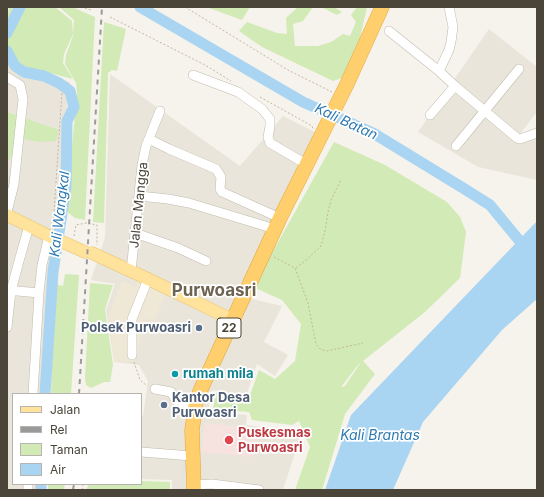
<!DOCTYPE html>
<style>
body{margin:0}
#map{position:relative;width:544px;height:497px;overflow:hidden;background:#f6f3ec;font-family:Inter,sans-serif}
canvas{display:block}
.frame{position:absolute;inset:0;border:8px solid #4b4439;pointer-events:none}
.legend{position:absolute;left:12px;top:393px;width:130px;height:92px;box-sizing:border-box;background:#fff;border:1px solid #b7b4b0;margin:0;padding:5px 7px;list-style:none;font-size:12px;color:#4b4439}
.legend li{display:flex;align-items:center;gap:8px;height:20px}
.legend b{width:20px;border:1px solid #b7b4b0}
</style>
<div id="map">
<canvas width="544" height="497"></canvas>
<div class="frame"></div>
<ul class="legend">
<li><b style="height:5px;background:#ffe39c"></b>Jalan</li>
<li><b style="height:5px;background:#9a9a9a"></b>Rel</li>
<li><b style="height:11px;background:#d2eab5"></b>Taman</li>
<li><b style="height:11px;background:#a9d4f2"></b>Air</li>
</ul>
</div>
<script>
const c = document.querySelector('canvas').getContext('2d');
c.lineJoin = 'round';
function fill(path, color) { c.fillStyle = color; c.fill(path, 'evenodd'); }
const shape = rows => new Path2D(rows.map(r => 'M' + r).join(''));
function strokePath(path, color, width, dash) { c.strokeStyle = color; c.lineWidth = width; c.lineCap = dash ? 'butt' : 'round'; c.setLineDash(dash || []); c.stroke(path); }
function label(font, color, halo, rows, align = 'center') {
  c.font = font + ' Inter,sans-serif'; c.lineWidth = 3.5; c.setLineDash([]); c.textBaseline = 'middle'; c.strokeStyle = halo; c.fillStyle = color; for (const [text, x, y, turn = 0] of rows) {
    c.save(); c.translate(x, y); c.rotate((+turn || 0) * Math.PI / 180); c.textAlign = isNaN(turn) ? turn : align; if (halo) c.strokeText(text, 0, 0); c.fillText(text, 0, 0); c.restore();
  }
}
const residential = shape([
 [489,29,537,67,537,112,519,135,537,136,537,180,478,167,418,132],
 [7,64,70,82,56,219,48,394,13,394,13,484,44,484,44,490,7,490],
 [110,74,240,166,283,116,317,133,240,296,282,306,264,342,288,355,275,376,257,364,246,396,212,390,208,411,247,415,246,425,302,431,283,490,172,490,172,480,141,479,141,416,143,416,148,381,139,365,114,362,106,310,115,284,91,280,105,237]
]);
const education = shape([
 [122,281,136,287,138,282,165,294,155,321,147,318,134,361,114,362,109,315]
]);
const medical = shape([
 [205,423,257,429,253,457,201,452]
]);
const green = shape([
 [9,7,55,7,72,21,73,34,64,54,63,63,73,79,7,62,7,23],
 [59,7,72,7,95,17,85,220,75,218,66,211,77,93,76,83,65,64,66,55,73,36,74,20],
 [206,7,250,7,242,20],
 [298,7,313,7,303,21,293,24,295,46,318,46,331,42,343,34,350,36,356,22,351,15,357,7,367,7,360,38,342,78,333,81,262,47,239,31,247,22,277,33,287,34,286,18],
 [316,7,334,7,342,12,337,15,323,8],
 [104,22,126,29,117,71,112,70,108,73,104,223,93,222],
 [7,112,59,130,56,141,40,142,22,139,9,160,7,160],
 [334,142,385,165,447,202,460,217,466,232,460,278,425,312,363,361,375,374,345,414,322,490,295,490,310,447,299,421,292,425,252,420,249,412,213,409,216,393,249,398,259,370,275,379,295,361,301,324,282,300,253,287],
 [361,362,345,386,341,387,358,365],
 [65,274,79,275,71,394,51,394,55,284,63,286],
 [90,283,113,285,105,309,113,365,110,382,104,382,91,388,86,385,85,377],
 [141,481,170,482,170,490,86,490,89,484,141,484],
 [48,484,65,484,64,490,48,490]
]);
const parking = shape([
 [183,459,187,460,189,477,182,477]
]);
const water = shape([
 [537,221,537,299,502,330,423,422,393,490,325,490,351,415]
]);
const river = shape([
 [140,7,303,102,373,133,463,188,490,205,527,250],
 [7,33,20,7],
 [7,51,15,66,24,72,44,76,59,83,70,91,74,107,67,121,66,187,53,272,45,394],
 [41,490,41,484]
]);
const path = shape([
 [81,7,91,10],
 [185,7,288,70,332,92],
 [110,17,205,65,231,81],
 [260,97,312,126,313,129],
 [53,227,62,92],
 [74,236,76,225,86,223,97,225,97,245],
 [274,257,295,268,308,303,316,344,320,349,327,351,363,343],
 [296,268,305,261,321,246,325,231,328,212,331,200,341,180],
 [134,362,140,380,147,386],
 [82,490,83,484]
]);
const minor = shape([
 [389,31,439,71,455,86,517,138,520,139,537,133],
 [439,71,449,50,451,42,453,27,449,7],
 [193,75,238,92,262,109,270,119,270,126,268,137,270,143,306,164],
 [7,77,20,85,23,99,14,184,7,212],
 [430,115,455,86],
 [149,139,169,149,216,169,221,177,220,189,222,192,280,218],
 [456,146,519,69],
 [139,196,168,199,189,203,275,229],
 [135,233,178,248,206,261],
 [131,271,142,165,146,146,160,111],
 [7,290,39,293],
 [7,327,11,291,19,261,29,226],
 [132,355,132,319,148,279],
 [155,389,171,392,178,403,195,406],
 [33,394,39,293,42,265,49,236],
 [141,452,192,456],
 [194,485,212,484,259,490],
 [28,490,28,484]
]);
const major = shape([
 [7,215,49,236,85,252],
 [92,253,148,279,233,320]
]);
const highway = shape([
 [194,490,192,430,196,402,201,389,280,218,347,84,382,7]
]);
const rail = shape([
 [79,394,102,7],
 [73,490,74,484]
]);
const markers = [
 [199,328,4,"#5c6f8a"],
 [175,374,4,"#0f9aa8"],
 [164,405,4,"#5c6f8a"],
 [229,440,5,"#e0444e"]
];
const shields = [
 [229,328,24]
];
const shieldNames = [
 ["22",229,328]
];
const streetNames = [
 ["Jalan Mangga",139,205,-84]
];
const serviceNames = [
 ["Polsek Purwoasri",191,328],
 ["Kantor Desa",172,398,"left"],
 ["Purwoasri",172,413,"left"]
];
const cultureNames = [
 ["rumah mila",183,374]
];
const healthNames = [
 ["Puskesmas",238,433],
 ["Purwoasri",238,448]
];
const waterNames = [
 ["Kali Batan",346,122,25],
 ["Kali Wangkal",60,214,-83],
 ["Kali Brantas",380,436]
];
const districtNames = [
 ["Purwoasri",214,291]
];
fill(residential, '#eae5da');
fill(education, '#efe8d6');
fill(medical, '#f6e3e0');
fill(green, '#d2eab5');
fill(parking, '#e5e3e0');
fill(water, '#a9d4f2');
strokePath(river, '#a9d4f2', 11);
strokePath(minor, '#c2bbae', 10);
strokePath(major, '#e6c16a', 13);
strokePath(highway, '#e0a43c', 15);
strokePath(path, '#c4b79f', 1, [2, 2]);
strokePath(minor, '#fff', 9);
strokePath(major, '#ffe39c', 12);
strokePath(highway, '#ffcf6e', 14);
strokePath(rail, '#9a9a9a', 2, [5, 5]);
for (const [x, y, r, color] of markers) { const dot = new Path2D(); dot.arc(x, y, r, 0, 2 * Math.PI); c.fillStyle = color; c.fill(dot); strokePath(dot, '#fff', 1.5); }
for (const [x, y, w] of shields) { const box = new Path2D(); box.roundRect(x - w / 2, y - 10, w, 20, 3); c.fillStyle = '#fff'; c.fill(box); strokePath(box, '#4b4439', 1); }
label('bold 12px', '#4b4439', null, shieldNames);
label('13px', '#4b4439', '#fff', streetNames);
label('bold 13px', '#4e5e75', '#fff', serviceNames, 'right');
label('bold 13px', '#0d838f', '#fff', cultureNames, 'left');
label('bold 13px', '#be3a42', '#fff', healthNames, 'left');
label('italic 14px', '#2e7ab2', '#fff', waterNames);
label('bold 17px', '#6e6250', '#fff', districtNames);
</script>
